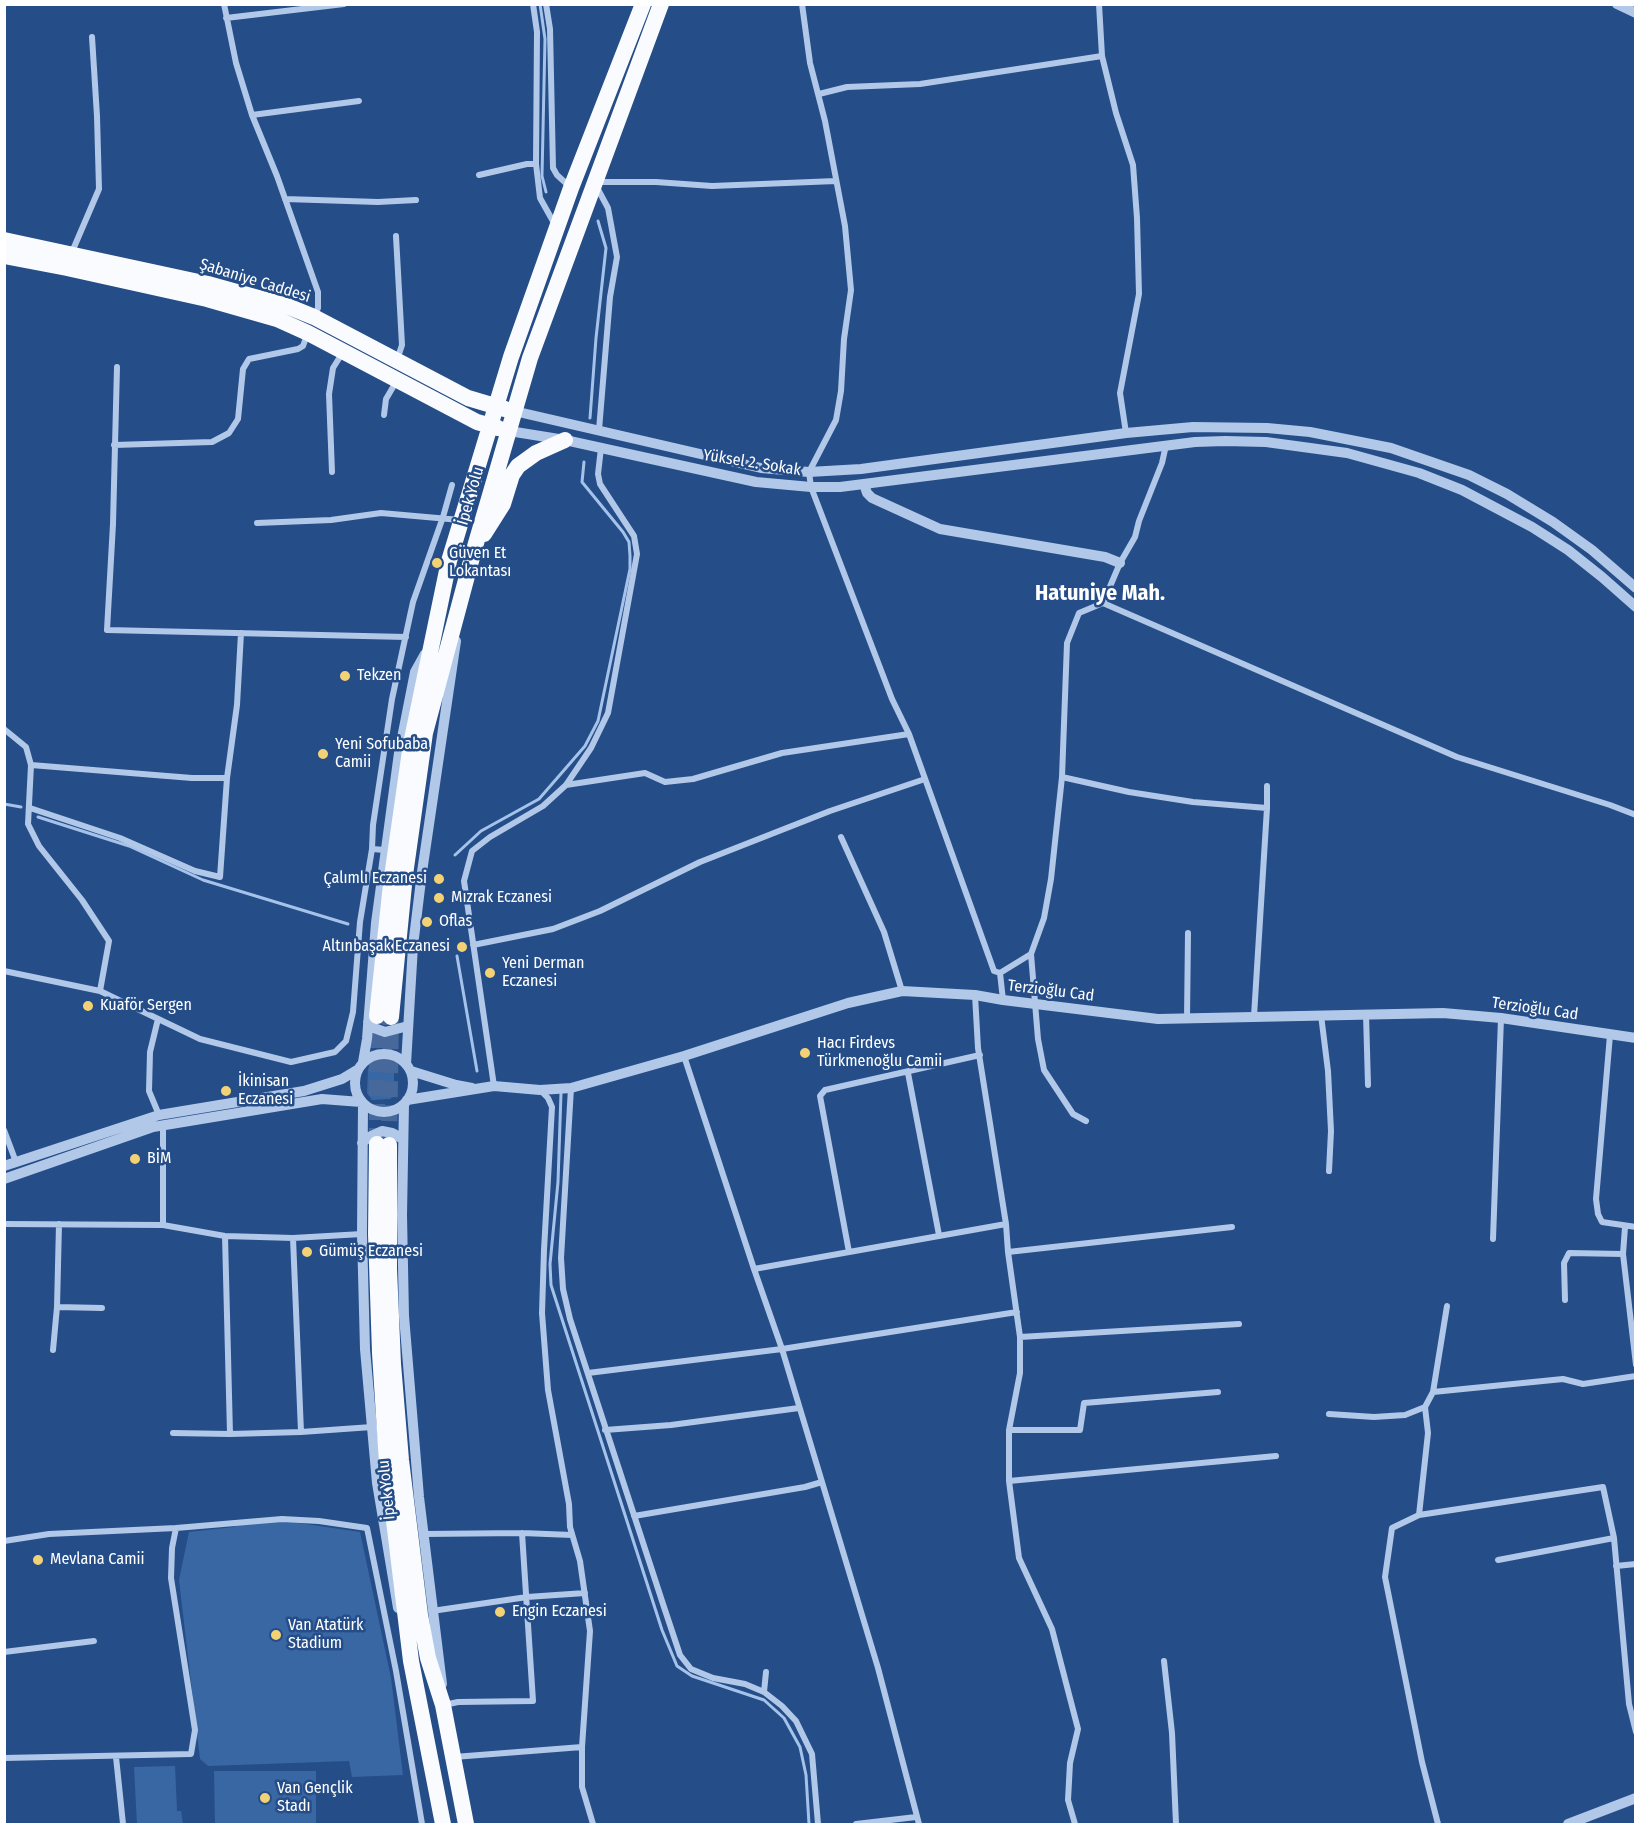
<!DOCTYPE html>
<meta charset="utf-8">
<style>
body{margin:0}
#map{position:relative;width:1640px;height:1829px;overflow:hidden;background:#254d88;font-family:"Fira Sans Condensed",sans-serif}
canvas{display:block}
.frame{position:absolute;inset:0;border:6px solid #fff;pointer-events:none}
</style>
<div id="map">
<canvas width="1640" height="1829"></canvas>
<div class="frame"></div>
</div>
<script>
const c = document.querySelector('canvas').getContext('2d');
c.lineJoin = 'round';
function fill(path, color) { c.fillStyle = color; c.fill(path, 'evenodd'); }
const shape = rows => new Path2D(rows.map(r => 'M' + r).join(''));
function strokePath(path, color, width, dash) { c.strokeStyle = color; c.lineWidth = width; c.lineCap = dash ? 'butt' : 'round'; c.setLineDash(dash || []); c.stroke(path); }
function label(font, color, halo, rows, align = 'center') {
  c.font = font + ' "Fira Sans Condensed",sans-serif'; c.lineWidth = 5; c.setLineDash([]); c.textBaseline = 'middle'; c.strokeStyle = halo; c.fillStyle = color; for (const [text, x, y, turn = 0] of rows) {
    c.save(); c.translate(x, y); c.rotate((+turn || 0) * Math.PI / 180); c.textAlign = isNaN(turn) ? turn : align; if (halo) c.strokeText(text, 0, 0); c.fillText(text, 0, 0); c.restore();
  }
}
const green = shape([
 [379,1063,386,1064,394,1070,394,1096,390,1099,372,1100,367,1093,368,1068],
 [285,1521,360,1532,391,1678,403,1775,352,1777,349,1761,208,1766,200,1759,179,1580,189,1532,234,1527,242,1523],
 [175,1766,177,1811,181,1811,183,1824,137,1824,134,1767],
 [214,1771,316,1771,316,1824,215,1824]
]);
const stream = shape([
 [540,4,545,39,542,176,546,192],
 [590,418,596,338,606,248,598,221],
 [4,804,21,807],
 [38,817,129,846,203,880,348,924],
 [455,855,481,831,539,799,585,746,598,721,630,569,630,556,629,542,623,532,582,482,584,462],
 [457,956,477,1071],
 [561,1093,558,1182,550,1264,551,1285,662,1630,677,1666,692,1676,764,1700,784,1718,800,1747,806,1775,809,1824]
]);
const trunkTunnel = shape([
 [377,1144,377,1016],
 [389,1145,391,1017]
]);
const minor = shape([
 [224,4,236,63,252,115,277,176,318,292,318,308,314,317],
 [533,4,537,32,536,164,540,198,554,223],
 [546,4,550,29,553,168,557,175,569,186],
 [802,4,810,63,825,121,845,226,851,290,844,339,841,391,836,420,809,472,811,487,892,699,909,734,994,971,1000,973],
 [1099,4,1102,56,1116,113,1133,165,1137,218,1139,294,1120,393,1126,433],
 [226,18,344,4],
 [819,94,847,87,920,84,1102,56],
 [252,115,359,101],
 [479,175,527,164,536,164],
 [285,199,378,202,416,200],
 [396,236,402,345,397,360],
 [72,252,99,189,97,116,92,37],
 [117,367,113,524,107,630,406,637],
 [384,415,386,399,396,382],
 [599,430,610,297,617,257,608,208,594,182,656,182,712,186,836,181],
 [114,445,212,442,229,433,238,419,243,369,249,359,298,349,303,346,307,335],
 [332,472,329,394,333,368,343,352],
 [257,523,331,520,381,513,460,520],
 [1103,603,1457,757,1610,805,1636,815],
 [4,729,26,747,31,765,28,824,39,846,82,900,109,941,100,991],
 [31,765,192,778,227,778],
 [1062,777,1129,792,1193,802,1267,808,1254,1016],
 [566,785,645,773,665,782,693,779,782,753,909,734],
 [30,808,120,838,195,871,220,877,227,778,237,705,241,633],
 [1267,808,1267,786],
 [841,837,884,932,902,991],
 [372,849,373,825,392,699,413,602,443,517,452,485],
 [473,945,553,929,600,911,700,862,830,811,925,779],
 [4,971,100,991,200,1039,291,1062,335,1052,346,1041,353,1012,360,922,372,849,385,850],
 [975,995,978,1048,1006,1224,1008,1252,1020,1337,1020,1373,1009,1430,1009,1481,1019,1558,1052,1629,1078,1729,1070,1763,1068,1800,1075,1824],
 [1003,1000,1000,973,1031,954],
 [1366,1014,1368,1085],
 [1321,1015,1328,1071,1331,1131,1329,1171],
 [158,1019,150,1052,149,1091,159,1115],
 [1187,1019,1188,933],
 [1610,1035,1596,1199,1598,1214,1602,1222,1636,1227],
 [684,1056,754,1269,782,1349,878,1668,919,1824],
 [908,1073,939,1235],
 [494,1086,464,881,472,851,490,837,543,806,566,785,591,748,608,713,637,554,634,536,600,484,598,474,601,448],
 [571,1088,561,1258,563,1289,570,1319,663,1604,680,1655,691,1669,713,1678,745,1684,764,1692,782,1706,796,1721,812,1754,818,1824],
 [541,1091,548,1098,552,1107,544,1250,542,1313,548,1390,569,1504,570,1527,580,1561,590,1631,582,1747,582,1787,593,1824],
 [1086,1121,1073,1114,1044,1070,1038,1039,1031,954,1044,918,1051,879,1062,777,1067,643,1079,613,1103,603,1120,563,1135,537,1139,521,1162,463,1166,445],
 [4,1130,16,1162],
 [4,1224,163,1225,225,1236,293,1238,362,1234],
 [163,1225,163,1125],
 [1625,1227,1623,1254,1636,1365],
 [225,1236,230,1434],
 [293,1238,301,1432],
 [1493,1239,1501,1018],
 [849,1252,820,1096,825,1090,980,1055],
 [1008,1252,1232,1227],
 [754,1269,1006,1224],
 [1565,1300,1564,1263,1569,1253,1623,1254],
 [57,1307,102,1308],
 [1020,1337,1239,1324],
 [53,1350,57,1307,59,1224],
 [588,1373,782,1349,1017,1312],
 [1433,1392,1563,1379,1583,1384,1636,1376],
 [1329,1414,1374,1417,1405,1415,1425,1407,1433,1392,1447,1306],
 [605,1430,671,1425,799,1408],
 [1009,1430,1080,1430,1084,1403,1218,1392],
 [173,1433,230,1434,301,1432,372,1427],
 [1009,1481,1276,1456],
 [1419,1515,1428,1433,1425,1407],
 [634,1516,805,1487,822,1482],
 [424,1534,522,1533,572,1535],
 [4,1541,49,1534,176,1528,282,1519,319,1521,367,1528,396,1671,422,1824],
 [1498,1560,1614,1538],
 [1616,1566,1636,1564],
 [432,1611,527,1597,585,1593],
 [4,1652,94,1641],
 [1164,1661,1172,1733,1176,1824],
 [764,1692,766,1672],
 [444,1705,458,1702,533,1701,522,1533],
 [116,1757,123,1824],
 [454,1757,582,1747],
 [4,1758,191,1754,195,1730,171,1578,172,1548,176,1528],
 [856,1824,916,1817],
 [1438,1824,1422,1762,1385,1577,1392,1528,1419,1515,1603,1487,1614,1538,1629,1704,1636,1732]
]);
const tertiary = shape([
 [1617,4,1636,13],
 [514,411,761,468,809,472,861,469,1126,433,1193,427,1267,428,1310,432,1391,448,1469,475,1507,494,1553,522,1592,550,1636,588],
 [509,431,565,440,756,482,811,487,840,487,1195,442,1225,441,1266,442,1347,453,1419,473,1462,490,1532,527,1568,550,1602,577,1636,607],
 [864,484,867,493,872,498,940,529,1105,557,1120,563],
 [368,1022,374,1028,385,1032,408,1026],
 '355 1083a29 29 0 1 1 58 0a29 29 0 1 1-58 0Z',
 [363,1062,367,1039,376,923,399,753,415,672,425,654],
 [406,1064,413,946,422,872,456,641],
 [411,1071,456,1085,472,1088],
 [407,1100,494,1086,540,1090,571,1088,684,1056,848,1003,902,991,975,995,1003,1000,1158,1019,1443,1013,1501,1018,1636,1038],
 [363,1104,362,1234,365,1349,377,1483,398,1608],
 [404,1104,402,1215,404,1316,419,1497,442,1684],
 [362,1143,369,1137,382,1131,392,1133,403,1139],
 [4,1166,159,1115,304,1091,342,1079,357,1070],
 [4,1179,153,1127,322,1099,361,1102],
 [1568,1824,1636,1798]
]);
const trunk = shape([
 [4,240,208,284,287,306,314,317,468,398,505,409],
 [4,256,67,268,207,299,277,319,308,333,477,422,498,428],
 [484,534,503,504,512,475,518,466,536,453,565,440],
 [377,1016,391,884,411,744,449,561,511,357,571,188,643,4],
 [391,1017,405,875,425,733,474,550,530,358,661,4],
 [377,1144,376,1234,380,1353,387,1463,411,1661,443,1824],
 [389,1145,389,1269,393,1364,401,1460,420,1615,428,1658,443,1705,466,1824]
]);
const markers = [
 [437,563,6,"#f3d275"],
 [345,676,6,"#f3d275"],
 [323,754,6,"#f3d275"],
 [439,879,6,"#f3d275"],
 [439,898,6,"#f3d275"],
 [427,922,6,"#f3d275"],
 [462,947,6,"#f3d275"],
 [490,973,6,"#f3d275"],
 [88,1006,6,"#f3d275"],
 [805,1053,6,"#f3d275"],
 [226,1091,6,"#f3d275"],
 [135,1159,6,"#f3d275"],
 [307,1252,6,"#f3d275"],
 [38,1560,6,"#f3d275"],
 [500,1612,6,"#f3d275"],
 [276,1635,6,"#f3d275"],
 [265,1798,6,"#f3d275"]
];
const streetNames = [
 ["Şabaniye Caddesi",255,281,17],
 ["Yüksel 2. Sokak",752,463,9],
 ["İpek Yolu",471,496,-74],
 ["Terzioğlu Cad",1051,991,7],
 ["Terzioğlu Cad",1535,1009,8],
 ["İpek Yolu",387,1490,-96]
];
const poiNames = [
 ["Güven Et",449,554],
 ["Lokantası",449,572],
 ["Tekzen",357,676],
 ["Yeni Sofubaba",335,745],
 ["Camii",335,763],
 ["Çalımlı Eczanesi",427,879,"right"],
 ["Mızrak Eczanesi",451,898],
 ["Oflas",439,922],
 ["Altınbaşak Eczanesi",450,947,"right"],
 ["Yeni Derman",502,964],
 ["Eczanesi",502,982],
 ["Kuaför Sergen",100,1006],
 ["Hacı Firdevs",817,1044],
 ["Türkmenoğlu Camii",817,1062],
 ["İkinisan",238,1082],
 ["Eczanesi",238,1100],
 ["BİM",147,1159],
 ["Gümüş Eczanesi",319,1252],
 ["Mevlana Camii",50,1560],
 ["Engin Eczanesi",512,1612],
 ["Van Atatürk",288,1626],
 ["Stadium",288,1644],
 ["Van Gençlik",277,1789],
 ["Stadı",277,1807]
];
const districtNames = [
 ["Hatuniye Mah.",1100,594]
];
fill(green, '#3967a4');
strokePath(stream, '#a5c3ea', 3);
strokePath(trunkTunnel, '#46689a', 16, [16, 8]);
strokePath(minor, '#b1c8e9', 6);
strokePath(tertiary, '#b1c8e9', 10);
strokePath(trunk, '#f9fbfe', 16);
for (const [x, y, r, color] of markers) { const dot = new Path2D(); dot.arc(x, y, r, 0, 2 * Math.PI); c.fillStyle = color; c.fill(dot); strokePath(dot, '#254d88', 2); }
label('16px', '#fff', '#254d88', streetNames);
label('16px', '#fff', '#254d88', poiNames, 'left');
label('bold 22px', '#fff', '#254d88', districtNames);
</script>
